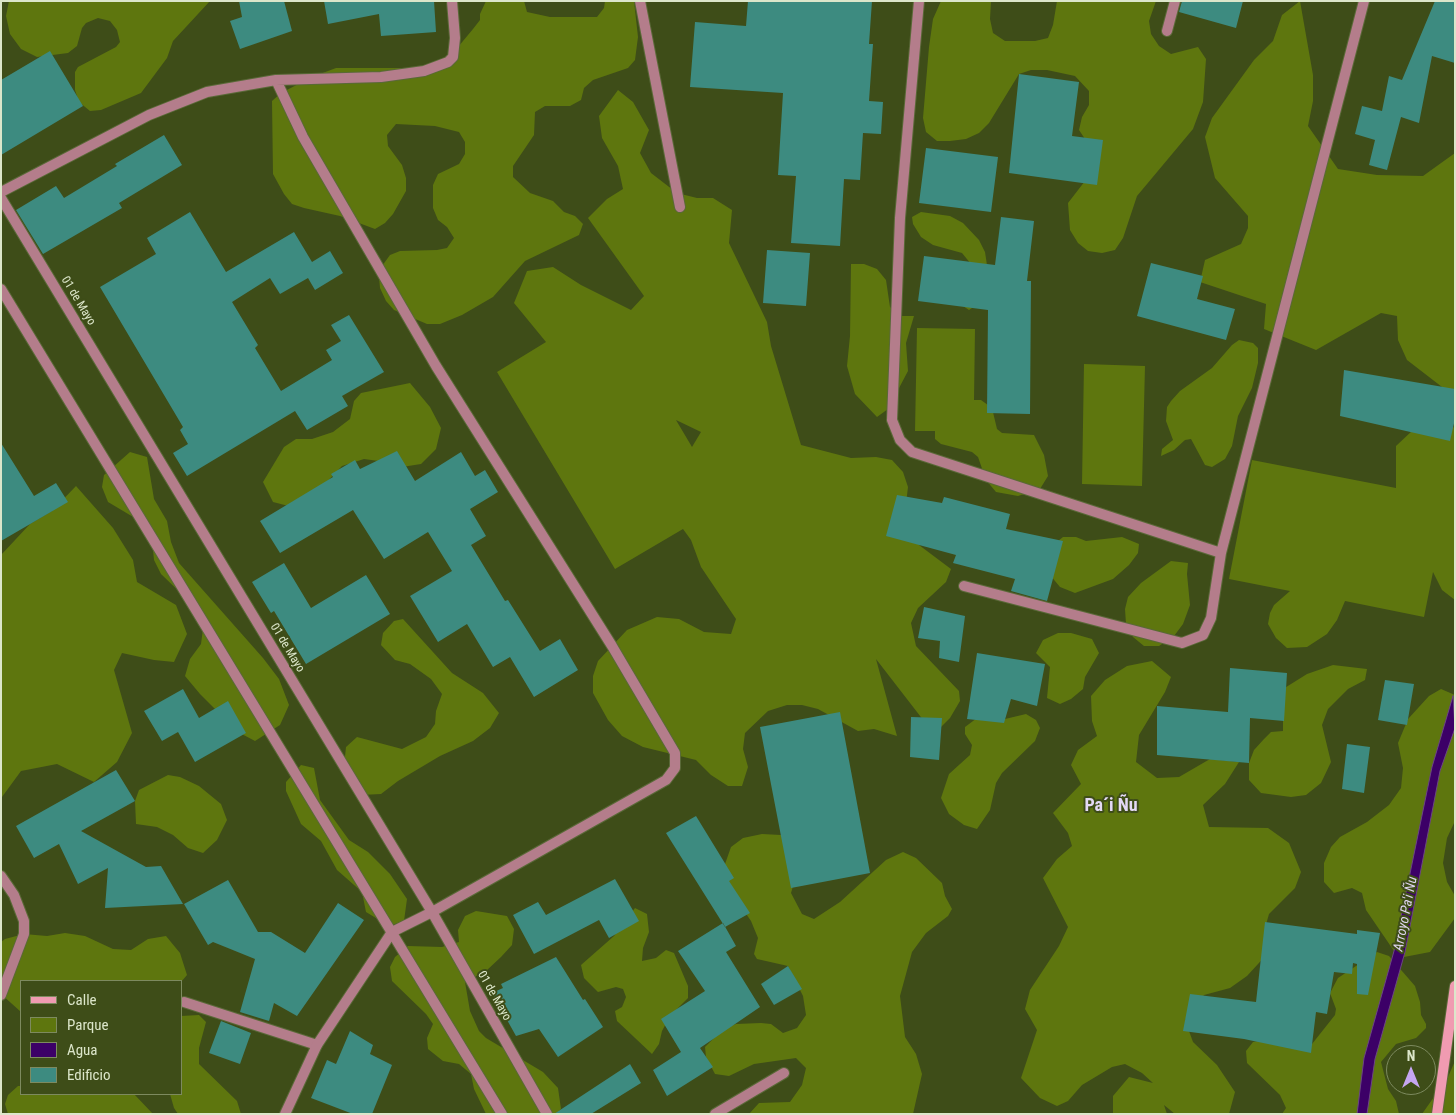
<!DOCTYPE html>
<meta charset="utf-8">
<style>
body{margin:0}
#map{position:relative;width:1456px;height:1115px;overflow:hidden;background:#3e4d18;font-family:"Roboto Condensed",sans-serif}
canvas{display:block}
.frame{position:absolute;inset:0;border:2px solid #dce6ca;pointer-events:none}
.legend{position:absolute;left:20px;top:980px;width:162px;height:115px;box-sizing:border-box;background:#3e4d18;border:1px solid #7d8a5f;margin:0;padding:6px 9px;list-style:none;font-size:15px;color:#dce6ca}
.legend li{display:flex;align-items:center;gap:10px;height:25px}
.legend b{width:25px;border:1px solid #7d8a5f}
.north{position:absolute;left:1386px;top:1045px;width:50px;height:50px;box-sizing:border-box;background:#3e4d18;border:1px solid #7d8a5f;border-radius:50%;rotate:0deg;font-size:14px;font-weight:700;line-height:20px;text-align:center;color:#dce6ca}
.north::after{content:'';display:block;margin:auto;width:18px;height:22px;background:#c5a6f1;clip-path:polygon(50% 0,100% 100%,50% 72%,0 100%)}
</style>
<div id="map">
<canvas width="1456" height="1115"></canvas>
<div class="frame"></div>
<ul class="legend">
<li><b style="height:6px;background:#f09bb1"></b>Calle</li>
<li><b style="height:14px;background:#5e760e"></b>Parque</li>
<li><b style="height:14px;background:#3c0067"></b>Agua</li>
<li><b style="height:14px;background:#3d8b80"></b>Edificio</li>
</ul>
<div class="north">N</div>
</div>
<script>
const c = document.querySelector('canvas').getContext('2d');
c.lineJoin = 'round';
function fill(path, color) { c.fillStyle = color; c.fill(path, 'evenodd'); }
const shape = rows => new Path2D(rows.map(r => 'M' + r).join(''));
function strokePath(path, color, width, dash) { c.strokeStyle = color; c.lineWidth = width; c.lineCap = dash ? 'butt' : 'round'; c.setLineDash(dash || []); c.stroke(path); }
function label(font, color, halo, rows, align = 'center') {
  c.font = font + ' "Roboto Condensed",sans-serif'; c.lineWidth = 4; c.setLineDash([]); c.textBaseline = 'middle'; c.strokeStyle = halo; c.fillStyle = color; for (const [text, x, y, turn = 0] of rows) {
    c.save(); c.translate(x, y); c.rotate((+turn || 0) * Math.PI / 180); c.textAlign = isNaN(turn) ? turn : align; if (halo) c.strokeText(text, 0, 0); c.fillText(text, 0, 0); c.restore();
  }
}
const green = shape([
 [9,1,210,1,173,41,167,58,141,93,101,110,90,111,79,102,75,90,75,72,78,67,116,47,120,42,117,30,110,21,98,18,86,23,82,28,77,46,68,53,37,57,21,49,10,34,6,16],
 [486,1,524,1,527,12,550,17,597,17,604,8,605,1,634,1,638,37,635,60,628,68,593,80,584,88,581,100,570,106,545,106,535,112,534,135,513,166,513,177,530,193,553,201,564,212,575,216,583,224,579,235,525,261,493,297,462,315,440,324,427,324,394,310,386,301,380,288,379,277,382,266,390,255,400,251,437,250,447,248,454,238,447,227,438,220,433,208,433,185,438,174,459,164,465,154,465,142,459,132,435,126,396,124,387,135,388,146,402,165,406,178,406,191,393,214,385,223,375,229,340,216,304,208,292,204,284,194,273,174,272,101,281,93,312,77,336,68,418,68,439,62,458,47,473,29,480,20,480,14],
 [941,1,991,1,990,19,993,33,1005,41,1035,41,1048,38,1053,25,1057,1,1156,1,1149,21,1151,34,1159,46,1171,54,1198,47,1206,59,1203,102,1193,129,1137,196,1123,238,1115,250,1102,253,1088,251,1078,243,1070,230,1068,203,1085,181,1087,142,1079,130,1082,117,1089,105,1089,91,1075,76,1047,70,1031,70,1019,74,989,123,979,133,966,139,950,141,937,141,926,132,923,118,929,47,933,19],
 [1300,1,1313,75,1313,101,1308,126,1338,169,1377,175,1423,176,1455,153,1455,397,1407,360,1398,340,1397,316,1381,313,1316,350,1264,329,1266,304,1200,282,1205,260,1241,244,1248,228,1248,216,1215,178,1205,137,1212,118,1254,60,1273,41,1282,15],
 [618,90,633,102,649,130,640,153,651,173,677,193,697,198,713,198,732,210,729,243,767,322,771,346,801,445,851,458,876,457,892,460,903,472,908,487,906,504,919,545,951,569,946,582,918,608,911,623,916,646,959,691,960,701,950,718,934,734,876,659,897,736,874,729,858,731,818,709,802,705,787,705,768,711,745,733,743,749,748,767,742,786,728,786,711,775,696,760,643,747,622,736,608,720,593,693,593,676,598,661,627,630,657,617,679,619,704,632,731,634,736,619,701,567,691,540,683,529,615,569,497,372,546,342,514,303,527,271,553,267,581,285,631,310,644,296,588,218,607,199,623,189,618,166,602,138,599,116],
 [676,420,701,432,692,447],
 [921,212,950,216,963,223,979,240,985,252,987,265,975,306,969,310,963,306,971,264,962,253,933,245,921,237,913,224,912,217],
 [851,264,864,264,877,269,886,280,890,307,901,316,914,316,906,343,908,371,888,409,877,417,855,394,847,366,850,336],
 [917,328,975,329,974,400,981,400,992,408,997,429,1002,433,1034,435,1044,455,1048,476,1040,489,1018,496,996,492,986,480,978,457,972,452,941,444,935,439,935,431,915,431],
 [1239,340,1253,343,1258,348,1258,363,1252,388,1238,416,1232,446,1225,459,1212,467,1205,465,1191,439,1185,440,1174,450,1161,456,1162,449,1173,440,1166,421,1167,407,1171,401,1180,391,1212,368,1232,345],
 [1084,364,1145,366,1142,486,1082,484],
 [410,383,430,407,441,428,436,449,421,464,402,467,386,462,364,459,342,466,323,486,304,510,273,502,263,482,284,447,296,439,312,439,333,432,350,419,354,401,361,393],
 [1455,427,1455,600,1442,590,1433,572,1424,617,1345,601,1337,620,1327,634,1307,647,1287,648,1276,638,1268,624,1270,613,1274,605,1290,591,1229,579,1252,460,1396,488,1396,446,1413,430,1434,431],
 [130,452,147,457,154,499,167,521,171,542,179,563,263,658,279,679,289,705,280,725,255,741,238,732,200,694,185,676,190,659,201,644,204,621,193,605,161,574,154,560,152,540,145,524,108,502,102,487,104,475],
 [76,486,113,528,133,560,137,582,176,605,187,634,174,662,154,660,122,653,114,670,132,733,117,762,94,782,57,764,21,771,2,797,1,555,30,524,52,511],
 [1063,537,1076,537,1086,541,1122,537,1139,544,1138,553,1129,565,1113,579,1075,593,1060,587,1050,575,1052,546],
 [1171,561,1188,563,1187,574,1190,605,1183,624,1174,636,1159,646,1144,646,1133,637,1126,624,1125,609,1128,597,1141,583],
 [403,619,452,673,483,693,499,713,490,728,473,741,440,756,398,781,381,794,361,795,344,766,346,747,357,737,402,749,426,737,435,724,436,711,442,694,431,679,410,664,395,660,381,645,383,633,394,621],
 [1058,633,1071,633,1092,639,1099,653,1085,677,1083,689,1071,699,1060,704,1047,698,1050,667,1036,653,1043,640],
 [1152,661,1171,677,1165,692,1139,735,1136,762,1157,778,1179,777,1210,759,1239,762,1225,784,1203,805,1209,827,1268,828,1289,843,1301,872,1295,888,1269,914,1265,928,1269,952,1247,976,1230,988,1204,995,1185,1020,1193,1042,1217,1065,1235,1092,1229,1114,1175,1114,1164,1105,1167,1114,1113,1114,1113,1096,1129,1077,1153,1083,1142,1073,1125,1064,1112,1067,1082,1085,1068,1101,1057,1106,1040,1098,1021,1078,1037,1030,1025,1009,1030,990,1059,946,1068,927,1043,878,1057,859,1072,846,1068,833,1053,813,1081,784,1071,765,1078,750,1097,736,1092,721,1091,696,1105,680,1127,666],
 [1333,665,1367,669,1365,680,1348,689,1328,709,1322,725,1331,762,1321,783,1306,795,1291,797,1261,793,1249,780,1249,763,1254,750,1264,739,1271,732,1283,731,1283,689,1307,674],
 [1441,689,1455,695,1455,821,1447,838,1443,863,1447,882,1455,896,1455,918,1430,952,1404,957,1394,951,1366,910,1362,893,1352,888,1334,893,1324,882,1324,863,1331,847,1340,837,1367,822,1389,805,1401,788,1403,768,1398,743,1408,719,1429,696],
 [1026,714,1036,720,1040,728,1035,741,1002,773,996,783,990,810,977,829,964,825,949,814,941,798,949,774,970,755,972,745,965,734,965,727,981,715,988,719,1005,719],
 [301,765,314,768,320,800,349,840,368,852,390,874,407,899,404,921,389,926,366,912,362,892,337,870,321,841,301,824,286,791,286,782],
 [168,775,180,777,199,786,221,804,227,820,217,840,203,853,188,848,173,835,157,827,136,824,135,801,139,790],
 [762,834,781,835,792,845,799,866,791,893,802,914,814,919,840,902,886,860,903,852,916,858,942,883,945,896,952,909,948,916,926,933,912,952,900,996,905,1037,916,1054,922,1074,913,1114,749,1114,759,1103,790,1102,802,1085,806,1068,796,1058,754,1064,729,1076,715,1074,706,1057,705,1047,723,1029,736,1024,761,1023,771,1024,783,1033,797,1028,806,1015,803,996,788,966,757,959,754,954,758,938,751,921,727,886,725,864,731,847,743,838],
 [635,908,647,914,649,932,643,948,642,961,656,958,666,950,674,953,688,986,688,998,670,1016,662,1031,659,1044,652,1054,617,1021,615,1011,622,1007,626,997,623,989,616,987,598,992,584,978,581,965,614,936],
 [476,911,507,916,514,929,512,945,501,957,486,971,465,982,470,1011,479,1031,486,1038,543,1072,558,1088,561,1109,556,1114,486,1114,474,1089,471,1074,459,1064,443,1061,428,1049,427,1038,433,1024,426,1014,392,981,390,967,395,957,408,946,442,947,459,942,458,930,465,916],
 [65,933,85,936,113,949,131,950,148,939,166,936,180,953,187,975,181,982,21,981,21,1012,1,994,1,942,5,939,24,934,47,936],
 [1377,952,1389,956,1415,986,1420,1002,1421,1015,1426,1024,1426,1028,1416,1038,1396,1044,1381,1062,1388,1089,1396,1101,1399,1114,1282,1114,1286,1108,1280,1095,1247,1063,1246,1051,1253,1042,1274,1038,1291,1044,1312,1044,1335,1015,1336,1009,1330,993,1338,978],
 [199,1015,206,1022,199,1048,199,1064,237,1101,241,1114,178,1114,174,1108,170,1094,181,1094,181,1016],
 [1455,1061,1455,1114,1422,1114,1448,1077],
 [18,1086,21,1086,21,1094,134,1094,153,1114,8,1114,5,1104,8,1095]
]);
const water = shape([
 [1453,696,1455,728,1440,771,1405,952,1375,1059,1367,1114,1357,1114,1364,1058,1394,951,1432,767,1453,696]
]);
const building = shape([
 [239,1,284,1,292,31,240,49,230,21,242,17],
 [324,1,434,1,436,32,381,36,379,14,328,24],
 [748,1,872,1,869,44,873,44,869,101,883,102,881,134,863,133,860,180,844,179,840,246,791,243,796,176,778,175,783,93,690,87,695,22,746,26],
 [1182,1,1243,1,1236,28,1179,12],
 [1435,1,1455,1,1455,63,1432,56,1419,123,1401,117,1387,170,1369,165,1375,140,1355,134,1362,106,1382,111,1389,76,1402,80],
 [50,51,83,106,1,155,1,80],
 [1019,74,1079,82,1072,136,1103,140,1097,185,1009,173],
 [164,135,182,165,119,203,122,208,43,254,16,210,56,186,64,198,117,166,115,164],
 [926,148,998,157,991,212,919,203],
 [190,212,226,272,294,232,312,262,330,251,343,273,315,290,308,278,280,294,270,278,232,302,258,345,255,348,281,391,332,360,326,350,341,341,331,325,349,315,384,372,342,396,348,406,307,430,295,411,187,476,173,453,188,444,180,430,183,427,100,287,156,254,147,238],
 [1001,217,1034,221,1027,281,1031,281,1030,414,987,413,988,310,918,301,924,256,995,265],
 [767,250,810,253,806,306,763,303],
 [1151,263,1203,276,1197,299,1235,309,1226,340,1137,316],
 [1344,370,1455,389,1455,419,1450,441,1340,416],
 [1,443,34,496,56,483,68,502,1,541],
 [397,451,415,481,461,452,475,476,485,470,498,492,470,509,486,536,471,545,505,601,508,600,540,651,560,639,578,670,534,697,510,657,493,667,467,624,438,642,410,596,452,571,428,532,384,559,353,510,280,553,260,521,333,477,331,474,355,460,360,469],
 [897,495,942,503,944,497,1010,514,1006,529,1063,541,1047,601,1011,591,1015,579,953,563,956,555,886,536],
 [284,563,311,608,366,575,390,614,306,664,274,611,271,613,252,582],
 [924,607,965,616,959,662,939,658,940,641,918,638],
 [977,653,1045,664,1037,706,1011,699,1004,723,967,719],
 [1230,668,1287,673,1284,721,1250,718,1249,763,1157,755,1157,706,1228,712],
 [1385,680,1414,684,1407,725,1378,720],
 [183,689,199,718,228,701,246,733,195,762,178,732,162,741,144,711],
 [840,712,870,873,791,888,760,727],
 [911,717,942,718,939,760,910,757],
 [1347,744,1370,747,1364,793,1342,789],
 [116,770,135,801,81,831,146,867,161,866,183,904,105,908,108,868,78,884,59,844,34,858,16,826],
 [696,816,734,878,729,881,750,913,725,927,666,833],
 [615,879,639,921,609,938,599,920,534,954,513,915,538,902,546,915],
 [228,880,258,932,271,932,305,953,338,903,364,920,297,1016,274,1003,269,1021,240,1012,255,959,213,942,208,945,184,904],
 [1265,922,1357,934,1357,930,1380,933,1368,995,1357,994,1357,964,1353,963,1352,974,1334,972,1327,1014,1316,1012,1311,1053,1244,1039,1183,1031,1190,994,1256,1002],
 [723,923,736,946,726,952,760,1007,700,1048,713,1067,667,1096,653,1070,681,1052,661,1019,705,991,678,951],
 [556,957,583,1000,585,999,603,1027,558,1057,539,1029,516,1036,492,993,503,988,501,984],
 [788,966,802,989,774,1005,761,984],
 [221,1021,251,1033,240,1064,209,1053],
 [350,1031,373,1045,370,1054,392,1065,372,1114,353,1114,311,1098,327,1060,336,1064],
 [630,1064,641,1083,591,1114,554,1114]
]);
const service = shape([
 [184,1002,317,1045]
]);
const minor = shape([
 [640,1,680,207],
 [919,1,900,218,892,420,900,440,912,452,1221,553],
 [1167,31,1175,1],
 [276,80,381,77,424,71,448,62,453,57,455,38,452,1],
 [1,192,149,115,207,92,276,80,303,137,436,366,612,646,675,753,675,768,666,780,432,912,392,932,317,1045,285,1114],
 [964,586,1182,643,1203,635,1211,618,1221,553,1364,1],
 [1,876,14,895,24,921,24,934,1,995],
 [715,1114,784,1073]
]);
const tertiary = shape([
 [1,198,432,912,547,1114],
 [1,289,502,1114]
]);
const secondary = shape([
 [1437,1114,1455,986]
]);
const streetNames = [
 ["01 de Mayo",78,301,59],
 ["01 de Mayo",287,648,59],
 ["01 de Mayo",494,996,60]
];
const waterNames = [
 ["Arroyo Pa'i Ñu",1406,914,-79]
];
const districtNames = [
 ["Pa´i Ñu",1111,806]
];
fill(green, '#5e760e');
fill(water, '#3c0067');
strokePath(water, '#6c4585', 1);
fill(building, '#3d8b80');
strokePath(service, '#5a6938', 12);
strokePath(minor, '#5a6938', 12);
strokePath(tertiary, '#5a6938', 12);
strokePath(secondary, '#5a6938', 12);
strokePath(service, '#b47d8b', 10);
strokePath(minor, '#b47d8b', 10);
strokePath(tertiary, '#b47d8b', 10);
strokePath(secondary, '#f09bb1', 10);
label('12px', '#dce6ca', '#3e4d18', streetNames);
label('italic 14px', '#dfd5ef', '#3e4d18', waterNames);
label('bold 18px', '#e4d9f5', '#3e4d18', districtNames);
</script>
